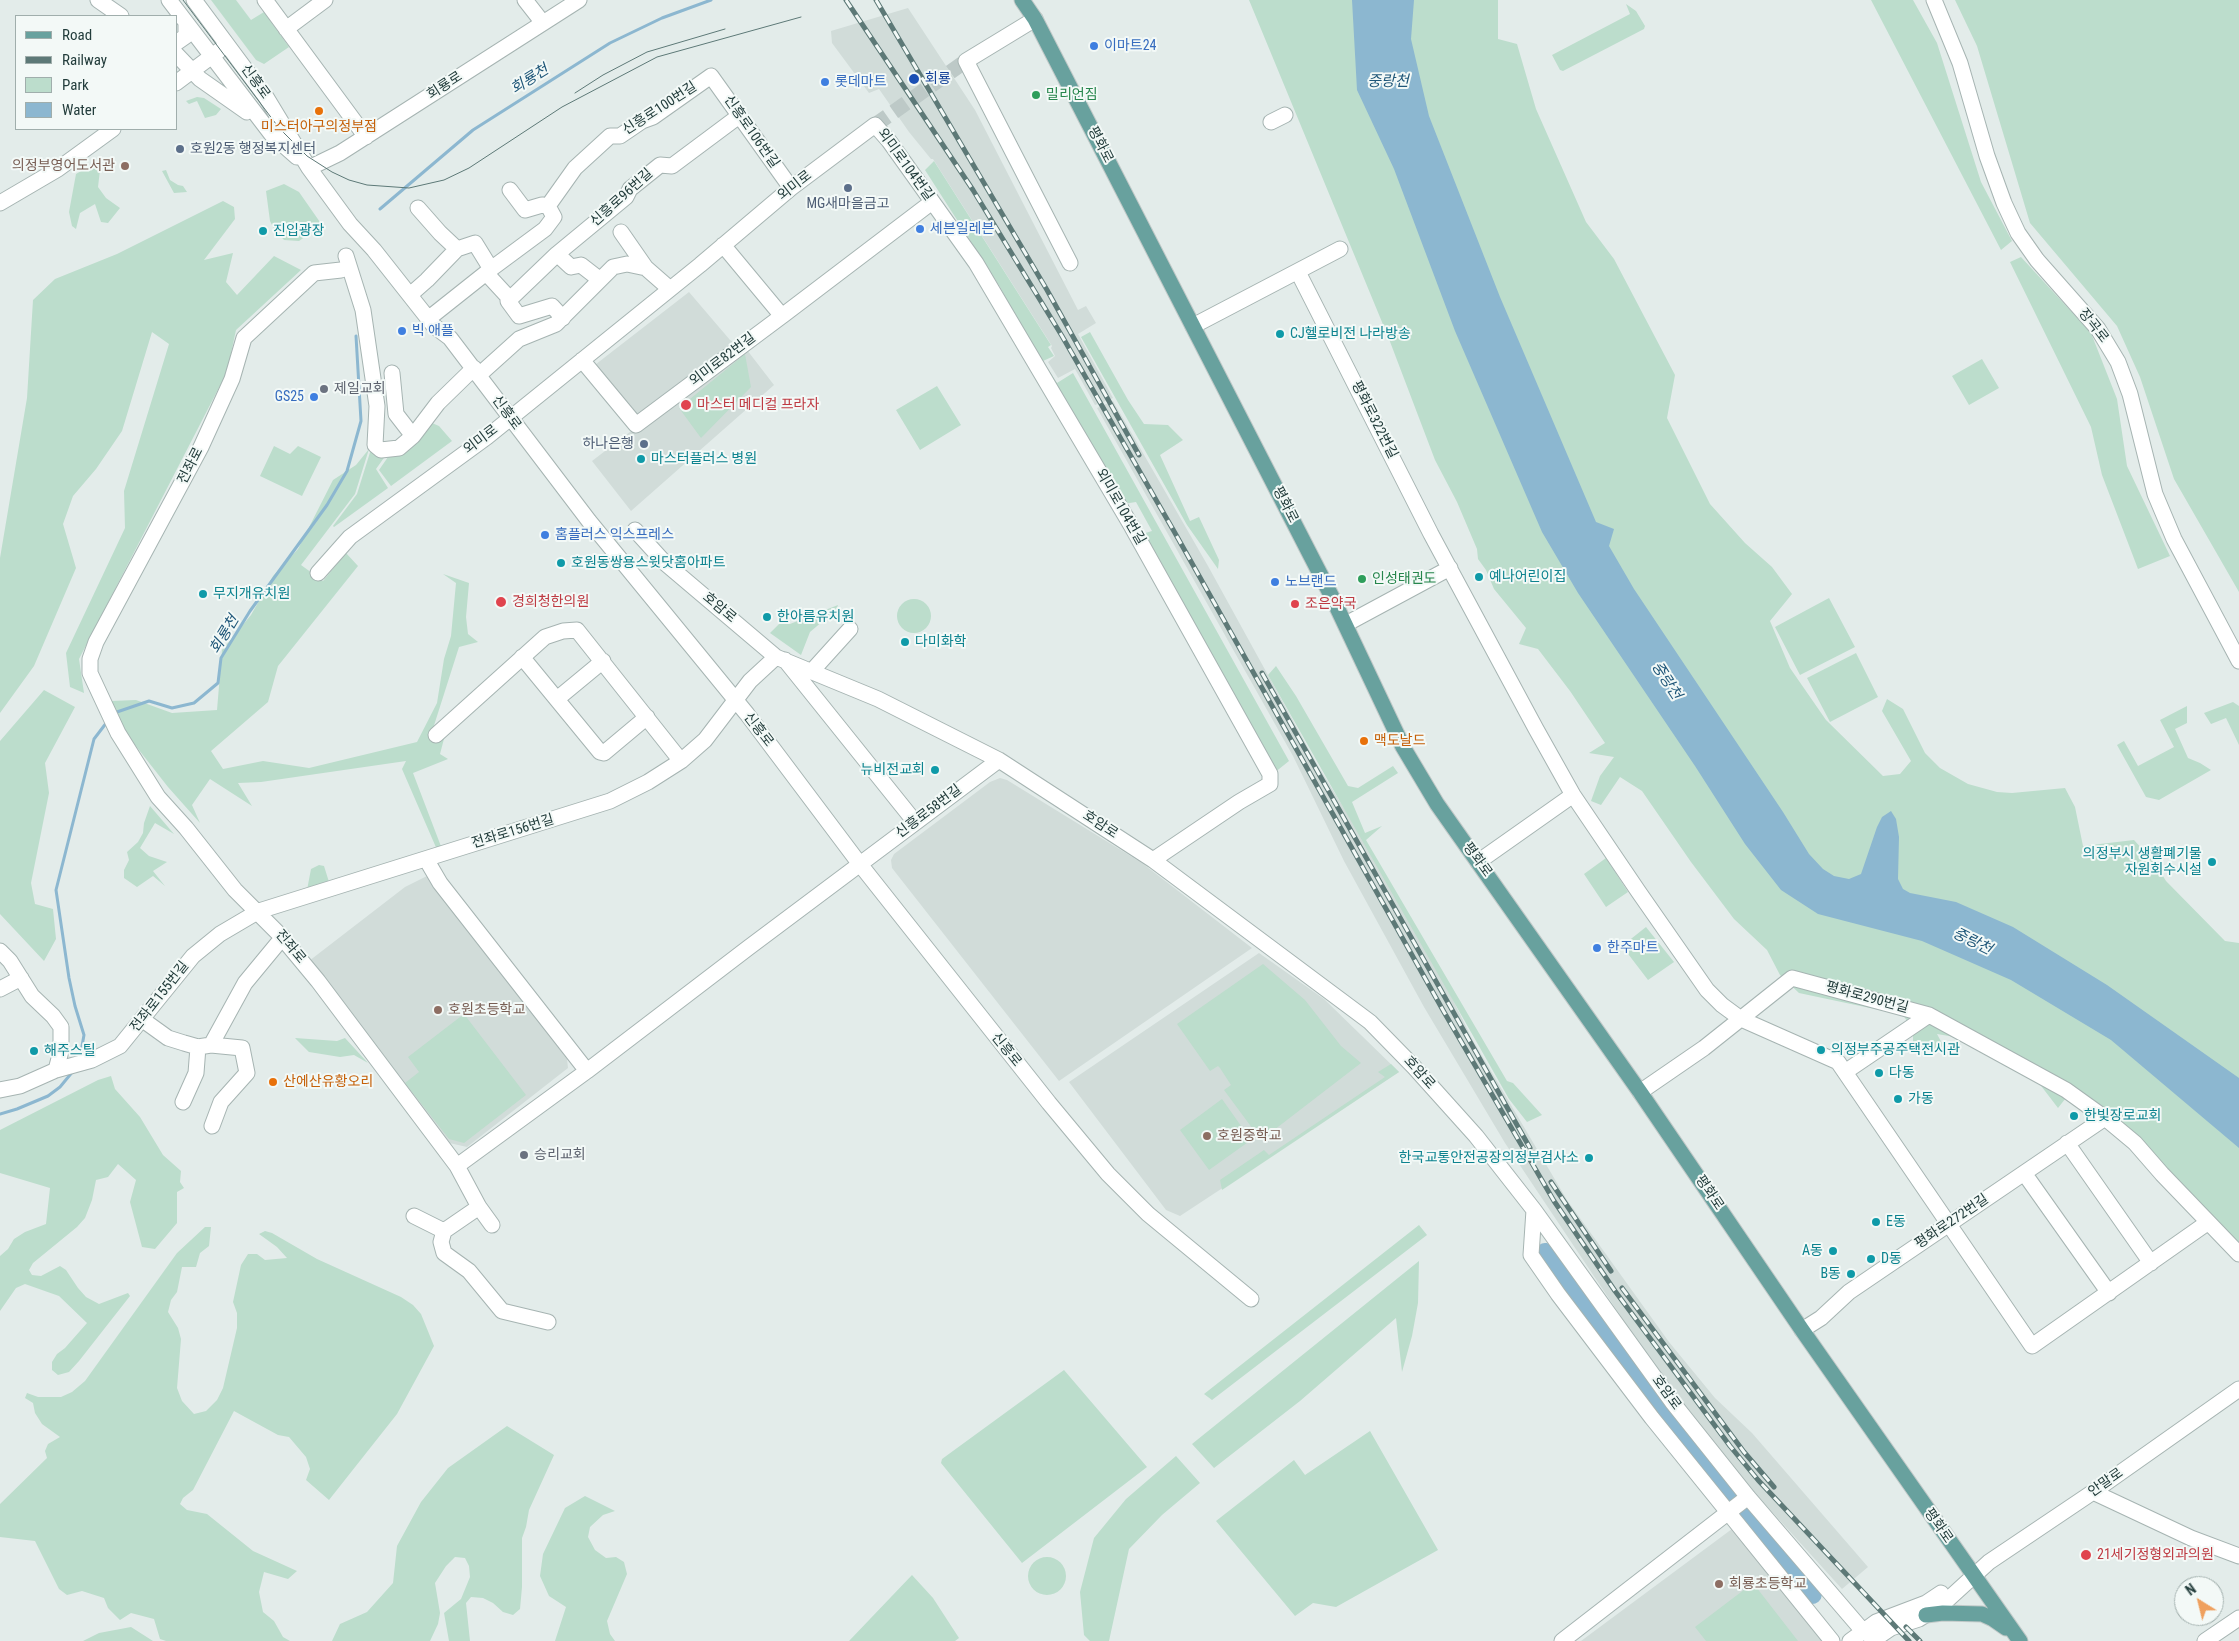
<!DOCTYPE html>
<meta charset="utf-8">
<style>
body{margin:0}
#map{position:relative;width:2239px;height:1641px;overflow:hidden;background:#e3ecea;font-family:"Roboto Condensed",sans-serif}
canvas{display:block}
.legend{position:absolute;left:15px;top:15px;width:162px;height:115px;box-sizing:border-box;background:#f3f9f7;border:1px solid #a0aeac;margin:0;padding:6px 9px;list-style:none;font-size:15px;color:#233d3c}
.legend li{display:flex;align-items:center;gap:10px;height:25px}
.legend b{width:25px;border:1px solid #a0aeac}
.north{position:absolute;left:2174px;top:1576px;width:50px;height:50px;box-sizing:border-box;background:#f3f9f7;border:1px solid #a0aeac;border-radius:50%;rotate:324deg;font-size:14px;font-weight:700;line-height:20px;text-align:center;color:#233d3c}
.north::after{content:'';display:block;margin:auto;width:18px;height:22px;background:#efa05e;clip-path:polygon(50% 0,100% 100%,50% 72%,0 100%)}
</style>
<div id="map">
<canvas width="2239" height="1641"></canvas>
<ul class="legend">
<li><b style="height:6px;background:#68a19e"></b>Road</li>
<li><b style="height:6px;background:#5d7977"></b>Railway</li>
<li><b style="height:14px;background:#bcddcc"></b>Park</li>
<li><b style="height:14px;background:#8cb7d0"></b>Water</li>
</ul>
<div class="north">N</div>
</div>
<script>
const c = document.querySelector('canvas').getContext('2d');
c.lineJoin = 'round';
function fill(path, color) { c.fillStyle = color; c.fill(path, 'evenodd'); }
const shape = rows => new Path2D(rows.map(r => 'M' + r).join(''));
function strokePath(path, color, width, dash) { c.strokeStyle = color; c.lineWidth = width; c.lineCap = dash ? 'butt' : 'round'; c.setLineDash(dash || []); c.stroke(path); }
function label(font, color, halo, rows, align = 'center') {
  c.font = font + ' "Roboto Condensed","Noto Sans KR",sans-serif'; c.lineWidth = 4; c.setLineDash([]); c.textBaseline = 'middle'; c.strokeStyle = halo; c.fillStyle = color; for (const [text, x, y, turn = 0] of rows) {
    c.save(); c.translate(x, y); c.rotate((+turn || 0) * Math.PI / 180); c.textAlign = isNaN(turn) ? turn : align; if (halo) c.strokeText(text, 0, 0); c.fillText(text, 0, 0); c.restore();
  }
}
const built = shape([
 [908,8,975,110,1078,310,1086,306,1096,323,1078,334,1113,398,1095,405,1075,369,1058,378,1048,362,1055,356,1051,348,1052,346,933,159,931,159,909,132,879,89,869,93,832,43,831,31],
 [689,292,730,340,747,350,774,385,631,511,592,461,639,425,591,368],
 [1113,401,1208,566,1318,766,1391,884,1439,971,1472,1039,1567,1200,1669,1342,1715,1398,1752,1433,1868,1567,1842,1589,1755,1493,1658,1372,1505,1143,1424,1007,1344,861,1293,756,1097,408],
 [1000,778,1007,780,1142,863,1252,948,1059,1081,892,868,891,860,894,854,990,782],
 [427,876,567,1059,568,1068,467,1147,445,1142,309,961,405,887],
 [1259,953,1324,999,1399,1072,1180,1216,1166,1210,1069,1082],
 [1736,1526,1826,1641,1581,1641]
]);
const green = shape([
 [211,0,236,0,251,20,264,12,289,47,264,64,256,60],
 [1249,0,1498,0,1498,39,1517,44,1536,109,1586,222,1614,259,1675,375,1667,418,1710,504,1745,543,1772,567,1792,594,1770,621,1790,668,1826,720,1883,776,1900,774,1911,761,1882,711,1887,699,1903,709,1925,753,1940,768,1968,784,1997,792,2012,793,2065,788,2075,807,2083,846,2134,840,2155,863,2166,881,2225,941,2239,943,2239,1249,2157,1163,2121,1121,2073,1089,2058,1108,2019,1057,1955,1037,1937,1034,1945,1049,1933,1052,1924,1050,1913,1042,1913,1030,1903,1015,1799,993,1780,975,1767,950,1734,919,1691,862,1642,791,1620,777,1601,805,1591,801,1600,776,1614,757,1589,753,1605,743,1570,691,1538,649,1519,644,1526,628,1494,589,1486,570,1478,559,1477,549,1457,502,1435,460,1389,339],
 [1871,0,1913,0,1937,43,1981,182,2012,241,2001,250],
 [1955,0,2239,0,2239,592,2174,479,2140,377,2117,326,2030,223,1977,46],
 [1626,4,1636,11,1645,26,1644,29,1563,71,1560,70,1552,55,1630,14],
 [197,97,204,98,221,109,216,115,205,118,197,101,189,104,186,101],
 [934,161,1051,345,1048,347,1054,356,1043,361,1057,383,1073,373,1289,761,1274,773,1159,559,1142,534,1152,531,1136,502,1123,504,1035,353,1000,287,925,170],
 [95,163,100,170,98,187,106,198,120,208,108,223,101,222,95,204,80,213,76,229,72,226,69,212,76,174],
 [166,170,170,180,178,185,183,186,187,192,174,193,162,171],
 [284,184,299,192,322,225,299,241,284,240,274,229,270,221,266,191],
 [223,201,234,207,235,219,204,260,233,253,226,282,237,295,274,256,301,270,236,330,227,372,79,659,84,693,70,687,66,653,125,528,124,491,169,344,152,332,122,431,96,469,73,496,63,524,76,568,34,666,0,713,0,558,27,398,33,300,55,279,117,254],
 [2021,257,2091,333,2117,399,2127,466,2170,556,2138,569,2102,475,2091,427,2010,262],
 [1090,332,1128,400,1144,424,1168,425,1183,440,1160,455,1190,521,1199,517,1219,560,1218,569,1187,525,1081,337],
 [745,354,751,387,701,438,679,408],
 [1982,359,1999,388,1969,405,1952,376],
 [937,386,961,425,920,450,896,410],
 [432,423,439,426,452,441,391,486,379,470,388,457,400,453],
 [274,446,290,454,298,446,321,457,302,496,260,476],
 [372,446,386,455,376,469,388,488,334,527,333,526,357,494],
 [369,449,355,494,301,565,323,581,346,553,358,566,278,666,268,702,211,751,223,769,263,761,309,768,417,742,437,703,444,659,451,636,456,583,443,574,469,583,466,617,468,634,478,642,459,647,430,738,445,735,440,754,448,759,413,773,442,849,438,852,402,769,406,761,261,782,238,783,252,806,210,779,192,805,200,823,168,787,128,736,111,701,136,700,172,713,217,710,222,650,251,615,273,576,298,549,333,480,356,465],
 [1829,598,1855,647,1800,675,1775,627],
 '897 616a17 17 0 1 1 34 0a17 17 0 1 1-34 0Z',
 [838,605,836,610,810,632,801,655,770,633,779,624,790,624],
 [1856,653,1878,697,1830,722,1807,678],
 [1276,666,1296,696,1348,786,1358,788,1393,766,1398,773,1352,802,1365,833,1382,826,1366,840,1507,1081,1513,1083,1542,1115,1527,1122,1509,1099,1268,675],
 [44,690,75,707,45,763,49,793,31,883,35,904,53,909,56,939,44,961,0,914,0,741],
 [2233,702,2239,706,2239,745,2226,718,2211,724,2204,713],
 [2187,706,2187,723,2175,729,2188,758,2200,763,2211,770,2159,800,2146,797,2117,745,2124,741,2138,766,2174,747,2160,720],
 [150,806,174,834,155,823,140,848,149,856,167,862,153,871,165,886,153,876,137,887,124,878,124,870,129,860,127,852,138,842,143,833,144,823],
 [1606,858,1628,892,1606,907,1584,874],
 [319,865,324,866,329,882,307,890,311,869],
 [1646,927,1674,962,1648,980,1622,946],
 [1263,964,1305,1000,1341,1046,1361,1063,1261,1140,1224,1090,1231,1085,1220,1068,1218,1066,1210,1071,1177,1024],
 [464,1014,526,1095,464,1143,449,1139,405,1083,419,1072,408,1057],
 [295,1038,337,1041,345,1038,368,1063,354,1055,340,1057,309,1052],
 [1391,1064,1399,1072,1222,1190,1220,1180,1264,1150,1269,1155,1385,1077,1378,1072],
 [111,1076,115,1089,140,1117,163,1155,181,1171,180,1182,184,1188,177,1192,177,1223,155,1249,142,1247,130,1202,136,1180,118,1164,108,1177,96,1180,92,1200,85,1218,77,1227,33,1263,29,1270,32,1275,41,1276,60,1266,66,1270,78,1288,86,1297,99,1304,128,1293,130,1296,79,1361,69,1372,58,1375,52,1370,52,1362,57,1354,65,1348,87,1323,59,1296,25,1284,16,1288,0,1311,0,1256,8,1249,14,1239,25,1232,46,1224,50,1188,0,1173,0,1130,98,1080],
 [1222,1099,1251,1140,1209,1170,1180,1130],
 [1419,1225,1427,1235,1212,1400,1204,1394],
 [205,1227,211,1227,209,1246,200,1253,196,1267,182,1267,177,1292,171,1300,168,1312,178,1328,181,1339,177,1388,182,1401,194,1414,206,1411,217,1400,223,1388,237,1328,237,1313,233,1302,241,1265,248,1254,257,1254,265,1260,287,1258,277,1247,259,1234,265,1231,272,1233,317,1259,401,1297,413,1305,421,1314,434,1346,397,1414,329,1500,306,1480,310,1469,306,1457,289,1437,278,1435,234,1411,193,1490,183,1498,180,1504,187,1510,207,1514,253,1551,297,1571,288,1579,264,1572,259,1592,263,1612,274,1621,283,1637,290,1641,166,1641,160,1639,154,1619,131,1613,120,1620,108,1608,104,1598,82,1591,67,1595,59,1589,35,1541,0,1537,0,1504,47,1458,45,1451,48,1444,60,1437,42,1424,35,1413,33,1403,25,1398,27,1393,38,1397,61,1397,72,1392,85,1381,177,1253],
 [1419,1261,1418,1303,1412,1336,1402,1372,1396,1318,1300,1401,1214,1468,1192,1444],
 [1064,1370,1147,1467,1022,1563,941,1463,942,1459],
 [507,1426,554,1455,529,1510,526,1527,522,1538,522,1587,520,1609,513,1615,503,1612,493,1603,483,1598,471,1597,466,1603,470,1641,449,1641,444,1613,461,1599,470,1577,469,1566,465,1558,455,1557,446,1566,435,1583,440,1613,438,1624,430,1641,332,1641,340,1624,367,1612,393,1583,397,1546,421,1502,448,1468],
 [1370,1431,1438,1550,1336,1607,1313,1603,1295,1616,1216,1521,1294,1460,1305,1475],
 [1176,1456,1200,1483,1162,1515,1129,1549,1109,1641,1090,1641,1084,1635,1080,1592,1094,1538,1126,1499],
 [585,1496,615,1511,603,1515,590,1527,588,1537,595,1550,606,1558,616,1557,624,1562,627,1574,607,1621,610,1634,615,1641,555,1641,566,1607,549,1596,540,1576,543,1554,565,1508],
 '1028 1576a19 19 0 1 1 38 0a19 19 0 1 1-38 0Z',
 [912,1575,933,1598,959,1638,955,1641,849,1641],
 [1753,1583,1798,1641,1706,1641,1695,1627],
 [131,1627,153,1641,83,1641,99,1633]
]);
const water = shape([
 [1352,0,1414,0,1411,39,1429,116,1500,297,1596,522,1614,529,1609,546,1634,589,1783,812,1809,854,1823,869,1834,876,1849,879,1861,874,1877,827,1882,817,1891,811,1896,819,1899,837,1898,879,1903,889,1910,893,1956,902,2013,927,2107,985,2239,1078,2239,1148,2111,1040,2011,980,1922,941,1818,914,1781,890,1745,844,1695,766,1578,593,1542,532,1455,331,1394,169,1357,90]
]);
const stream = shape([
 [380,209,473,130,610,43,662,18,711,0],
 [114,713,149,701,172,708,194,703,218,683,221,658,250,611,327,505,347,471,361,421,356,336],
 [80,1057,84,1035,75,1006,69,978,56,890,94,739,107,722],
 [0,1114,17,1109,48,1096,60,1087,74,1070]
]);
const river = shape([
 [1545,1253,1648,1395,1711,1474,1812,1594]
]);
const minorTunnel = shape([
 [875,125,966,61]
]);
const minor = shape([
 [98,0,121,16],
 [169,0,272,135,297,157],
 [194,0,266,97,309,168,350,224,374,250,434,326,450,338,589,521,747,714,859,863,1049,1103,1108,1174,1148,1214,1251,1299],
 [265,0,366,137],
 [525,0,543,23],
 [1934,0,1960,63,1987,156,2004,203,2018,233,2037,260,2098,329,2118,362,2130,394,2155,494,2174,539,2239,661],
 [1035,19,966,61,1070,263],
 [286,29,325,0],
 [176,43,186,36,186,24],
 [176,54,200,79,247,112],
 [176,83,220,50],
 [1271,122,1285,115],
 [309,168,340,153,579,0],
 [510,190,525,210,542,205,548,206],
 [0,203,58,169,113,129],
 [418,208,440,233,457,249],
 [621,232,646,268,670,289],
 [723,245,782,316,932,202],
 [557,254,626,197,630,189,660,165,672,166,739,116],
 [346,256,363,310,377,406,375,445,381,450,399,448,413,436,438,403,474,368],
 [341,270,314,273,244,338,232,379,201,447,96,642,90,659,90,673,118,733,158,797,186,828,235,890,279,934,318,981,457,1166,479,1207,492,1225],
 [1298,272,1431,534,1536,729,1573,795,1638,891,1707,990,1722,1005,1741,1019,1838,1062,2032,1346,2207,1223],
 [486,273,510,299],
 [410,295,427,280,457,249,475,243,491,269],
 [563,318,552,306,519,316,508,301,557,254,571,267,581,265,599,279],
 [428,319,491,269,545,229,554,217,548,206,575,168,610,136,620,136,642,121,653,117,711,76,791,188],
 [1193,326,1340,249],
 [582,360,636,425,782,316],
 [392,373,396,414,413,436],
 [479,375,519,339,556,324,613,267,627,264,646,268],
 [635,530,665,563,776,657,878,699,999,760,1153,860,1370,1022,1414,1067,1476,1136,1534,1210,1673,1403,1748,1497,1863,1631,1878,1641],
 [318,573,350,537,487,437,700,265,791,188,875,125,889,141,976,263,1132,527,1270,774,1270,784,1239,802,1153,860],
 [1346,624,1450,568],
 [522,657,600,752,604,753,647,717],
 [785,660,915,822],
 [812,671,850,629],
 [557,699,603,661],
 [436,735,545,637,563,631,577,630,681,761],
 [426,859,440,883,587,1071,748,948,999,760],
 [1478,862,1573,795],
 [0,951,10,961,32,996,53,1016,61,1027,61,1051,56,1070],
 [0,989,21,978],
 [143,1020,168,1038,184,1043,198,1047,211,1045,242,1048,247,1073,221,1102,212,1126],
 [211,1045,245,983,283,937],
 [1845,1072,1929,1015],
 [0,1090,20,1086,56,1070,92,1060,120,1046,193,956,220,934,259,911,610,801,648,782,681,761,705,740,750,681,776,657],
 [1640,1092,1704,1048,1792,978,1929,1015,2066,1090,2105,1118,2135,1143,2162,1174,2239,1254],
 [183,1102,196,1073,198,1047],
 [2067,1143,2151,1263],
 [457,1166,587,1071],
 [2024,1173,2109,1293],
 [479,1207,444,1231,441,1242,444,1253,469,1271,502,1311,548,1322],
 [1534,1210,1531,1255,1558,1294,1652,1418,1832,1641],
 [414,1216,444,1231],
 [1802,1330,1821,1318,1849,1292,2105,1118],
 [2093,1492,2191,1538,2239,1556],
 [1562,1641,1748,1497],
 [1850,1641,1876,1622,1926,1603,1941,1593],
 [1872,1641,1891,1628,1919,1619,1943,1604,1989,1562,2093,1492,2239,1389],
 [2205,1641,2239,1618]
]);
const major = shape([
 [1022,0,1035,19,1333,599,1403,747,1437,804,1640,1092,1802,1330,2020,1641],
 [1926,1615,1943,1613,1982,1614,1993,1619,2006,1628]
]);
const tram = shape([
 [183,0,279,128,307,156,332,172,349,180,367,185,409,188,444,180,469,168,562,107,657,57,801,17],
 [575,93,603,75,647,52,725,29]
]);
const rail = shape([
 [846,0,973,190,1062,336,1175,533,1444,1012,1554,1201,1615,1291,1730,1446,1758,1480,1909,1641],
 [876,0,1047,290,1139,455],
 [1262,673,1530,1148],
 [1551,1182,1611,1271],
 [1622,1288,1744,1452,1774,1487],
 [1906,1627,1920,1641]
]);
const markers = [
 [1094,46,5,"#3f7fe0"],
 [914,79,6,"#1a4fb4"],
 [825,82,5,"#3f7fe0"],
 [1036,95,5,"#2e9e5b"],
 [319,111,5,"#e8710a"],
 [180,149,5,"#5c6f8a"],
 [125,166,5,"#8d6e63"],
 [848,188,5,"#5c6f8a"],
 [920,229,5,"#3f7fe0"],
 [263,231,5,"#0f9aa8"],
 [402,331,5,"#3f7fe0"],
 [1280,334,5,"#0f9aa8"],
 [324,389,5,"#6b7280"],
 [314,397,5,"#3f7fe0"],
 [686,405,6,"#e0444e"],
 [644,444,5,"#5c6f8a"],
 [641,459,5,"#0f9aa8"],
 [545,535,5,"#3f7fe0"],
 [561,563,5,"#0f9aa8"],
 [1479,577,5,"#0f9aa8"],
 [1362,579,5,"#2e9e5b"],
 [1275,582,5,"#3f7fe0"],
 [203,594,5,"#0f9aa8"],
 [501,602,6,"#e0444e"],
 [1295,604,5,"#e0444e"],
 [767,617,5,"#0f9aa8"],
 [905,642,5,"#0f9aa8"],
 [1364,741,5,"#e8710a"],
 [935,770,5,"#0f9aa8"],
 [2212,862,5,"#0f9aa8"],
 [1597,948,5,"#3f7fe0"],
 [438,1010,5,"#8d6e63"],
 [1821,1050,5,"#0f9aa8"],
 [34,1051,5,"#0f9aa8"],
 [1879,1073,5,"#0f9aa8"],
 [273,1082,5,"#e8710a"],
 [1898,1099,5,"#0f9aa8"],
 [2074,1116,5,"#0f9aa8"],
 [1207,1136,5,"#8d6e63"],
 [524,1155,5,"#6b7280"],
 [1589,1158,5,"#0f9aa8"],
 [1876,1222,5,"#0f9aa8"],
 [1833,1251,5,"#0f9aa8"],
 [1871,1259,5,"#0f9aa8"],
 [1851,1274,5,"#0f9aa8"],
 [2086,1555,6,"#e0444e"],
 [1719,1584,5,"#8d6e63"]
];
const shopNames = [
 ["이마트24",1104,46],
 ["롯데마트",835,82],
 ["세븐일레븐",930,229],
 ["빅 애플",412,331],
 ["GS25",304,397,"right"],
 ["홈플러스 익스프레스",555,535],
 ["노브랜드",1285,582],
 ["한주마트",1607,948]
];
const transitNames = [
 ["회룡",925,79]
];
const streetNames = [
 ["신흥로",255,82,54],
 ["회룡로",445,86,-33],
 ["신흥로100번길",660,109,-33],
 ["신흥로106번길",751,132,55],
 ["평화로",1100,145,63],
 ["외미로104번길",905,165,54],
 ["외미로",795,186,-38],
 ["신흥로96번길",622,198,-42],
 ["장곡로",2093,326,52],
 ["외미로82번길",723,360,-37],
 ["신흥로",506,413,54],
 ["평화로322번길",1374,420,63],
 ["외미로",481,440,-37],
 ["전좌로",191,466,-63],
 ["평화로",1285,505,63],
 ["외미로104번길",1120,507,60],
 ["호암로",719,608,40],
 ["신흥로",758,730,52],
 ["신흥로58번길",929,812,-37],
 ["호암로",1100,825,33],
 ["전좌로156번길",513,832,-17],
 ["평화로",1477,860,54],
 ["전좌로",290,947,50],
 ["전좌로155번길",160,997,-52],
 ["평화로290번길",1867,998,15],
 ["신흥로",1006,1050,51],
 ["호암로",1419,1073,48],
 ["평화로",1709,1193,56],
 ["평화로272번길",1952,1222,-34],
 ["호암로",1666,1393,54],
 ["안말로",2106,1483,-35],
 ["평화로",1938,1526,55]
];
const leisureNames = [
 ["밀리언짐",1046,95],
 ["인성태권도",1372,579]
];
const foodNames = [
 ["미스터아구의정부점",319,127,"center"],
 ["맥도날드",1374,741],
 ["산에산유황오리",283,1082]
];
const serviceNames = [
 ["호원2동 행정복지센터",190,149],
 ["MG새마을금고",848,204,"center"],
 ["하나은행",634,444,"right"]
];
const educationNames = [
 ["의정부영어도서관",115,166,"right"],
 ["호원초등학교",448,1010],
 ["호원중학교",1217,1136],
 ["회룡초등학교",1729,1584]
];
const cultureNames = [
 ["진입광장",273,231],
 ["CJ헬로비전 나라방송",1290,334],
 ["마스터플러스 병원",651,459],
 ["호원동쌍용스윗닷홈아파트",571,563],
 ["예나어린이집",1489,577],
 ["무지개유치원",213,594],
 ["한아름유치원",777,617],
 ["다미화학",915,642],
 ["뉴비전교회",925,770,"right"],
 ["의정부시 생활폐기물",2202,854,"right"],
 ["자원회수시설",2202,870,"right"],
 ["의정부주공주택전시관",1831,1050],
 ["해주스틸",44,1051],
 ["다동",1889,1073],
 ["가동",1908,1099],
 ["한빛장로교회",2084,1116],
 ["한국교통안전공장의정부검사소",1579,1158,"right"],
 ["E동",1886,1222],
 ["A동",1823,1251,"right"],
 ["D동",1881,1259],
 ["B동",1841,1274,"right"]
];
const worshipNames = [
 ["제일교회",334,389],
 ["승리교회",534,1155]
];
const healthNames = [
 ["마스터 메디컬 프라자",697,405],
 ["경희청한의원",512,602],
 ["조은약국",1305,604],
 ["21세기정형외과의원",2097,1555]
];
const waterNames = [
 ["회룡천",530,80,-32],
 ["중랑천",1388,82],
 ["회룡천",225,635,-59],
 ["중랑천",1666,681,57],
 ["중랑천",1972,942,26]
];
fill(built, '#d1dcd9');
fill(green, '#bcddcc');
fill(water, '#8cb7d0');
strokePath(stream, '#8cb7d0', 3);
strokePath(river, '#8cb7d0', 20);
strokePath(minorTunnel, '#bdc9c7', 15, [15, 8]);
strokePath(minor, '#a6b4b2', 17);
strokePath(major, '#c1c9c8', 17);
strokePath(minor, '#fff', 15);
strokePath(major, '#68a19e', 15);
strokePath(tram, '#5d7977', 1);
strokePath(rail, '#5d7977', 5);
strokePath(rail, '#f3f9f7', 3, [9]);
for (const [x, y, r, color] of markers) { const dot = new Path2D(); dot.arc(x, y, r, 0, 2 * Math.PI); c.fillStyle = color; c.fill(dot); strokePath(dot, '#f3f9f7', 2); }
label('14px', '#366cbe', '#f3f9f7', shopNames, 'left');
label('14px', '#164399', '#f3f9f7', transitNames, 'left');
label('14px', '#233d3c', '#f3f9f7', streetNames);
label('14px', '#27864d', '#f3f9f7', leisureNames, 'left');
label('14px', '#c56008', '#f3f9f7', foodNames, 'left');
label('14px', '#4e5e75', '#f3f9f7', serviceNames, 'left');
label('14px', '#785e54', '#f3f9f7', educationNames, 'left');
label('14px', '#0d838f', '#f3f9f7', cultureNames, 'left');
label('14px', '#5b616d', '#f3f9f7', worshipNames, 'left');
label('14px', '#be3a42', '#f3f9f7', healthNames, 'left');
label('italic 15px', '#1e5678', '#f3f9f7', waterNames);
</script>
